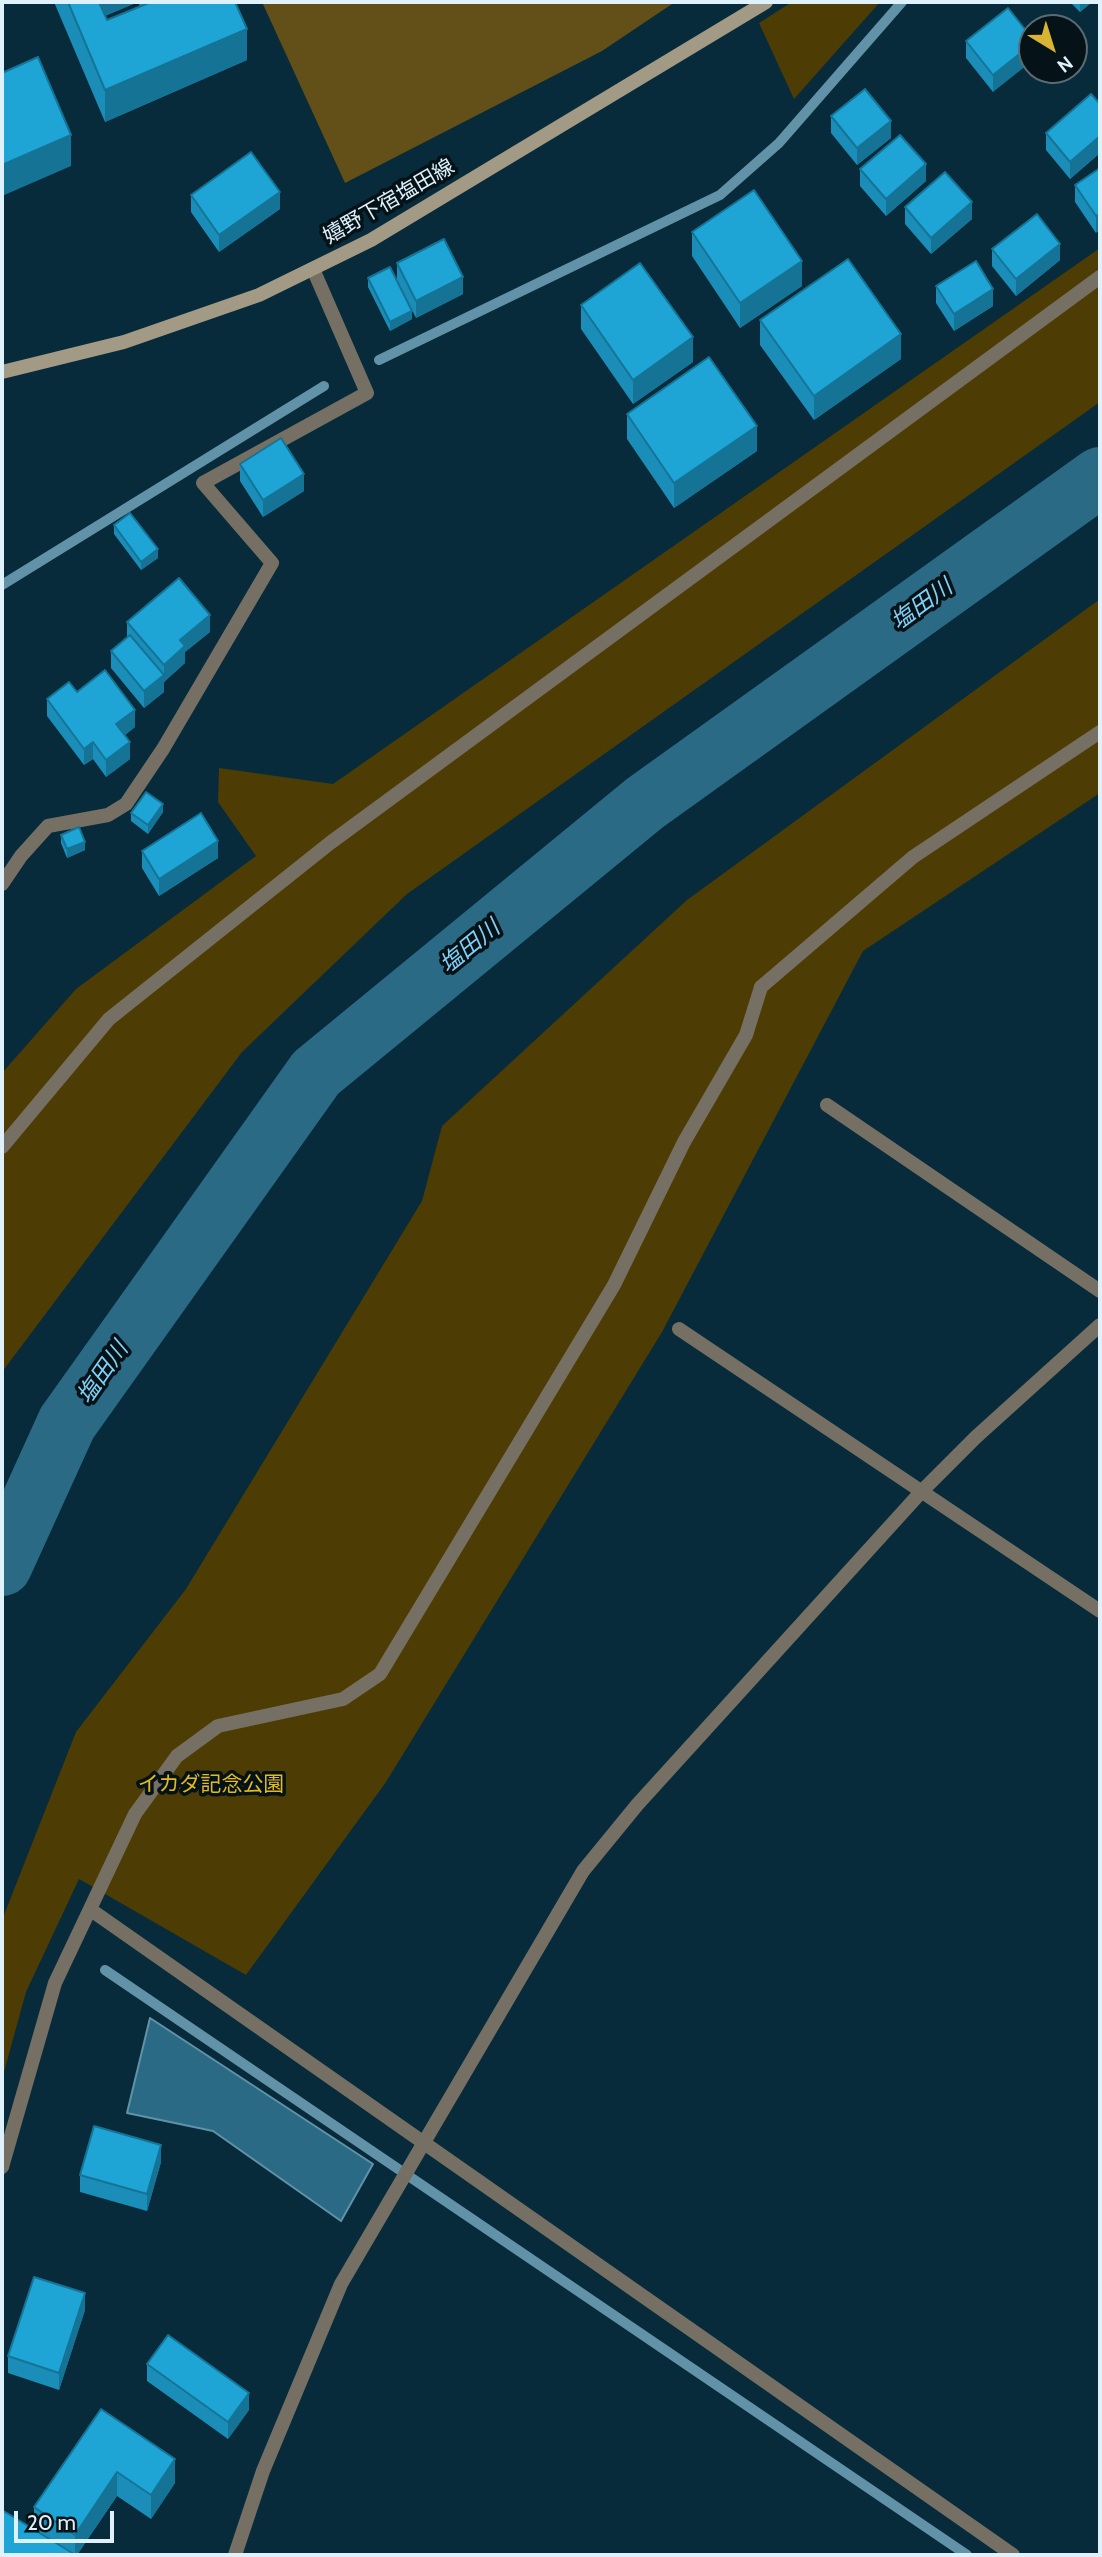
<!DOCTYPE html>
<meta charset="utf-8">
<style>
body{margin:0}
#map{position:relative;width:1102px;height:2557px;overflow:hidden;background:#072b3a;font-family:Cabin,sans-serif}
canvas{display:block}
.frame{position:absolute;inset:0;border:4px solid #dff1fb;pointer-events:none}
.north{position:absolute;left:1018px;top:14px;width:70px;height:70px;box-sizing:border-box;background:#051218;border:2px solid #5c6b73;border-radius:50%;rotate:142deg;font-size:19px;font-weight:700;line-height:28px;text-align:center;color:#dff1fb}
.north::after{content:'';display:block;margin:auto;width:24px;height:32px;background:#d9b334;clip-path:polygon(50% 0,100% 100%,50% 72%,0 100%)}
.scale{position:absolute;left:14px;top:2511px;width:100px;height:32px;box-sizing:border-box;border:4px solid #dff1fb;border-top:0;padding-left:9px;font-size:21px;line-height:24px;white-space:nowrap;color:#dff1fb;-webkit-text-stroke:5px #051218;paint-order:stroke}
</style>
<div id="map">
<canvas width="1102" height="2557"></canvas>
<div class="frame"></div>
<div class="north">N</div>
<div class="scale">20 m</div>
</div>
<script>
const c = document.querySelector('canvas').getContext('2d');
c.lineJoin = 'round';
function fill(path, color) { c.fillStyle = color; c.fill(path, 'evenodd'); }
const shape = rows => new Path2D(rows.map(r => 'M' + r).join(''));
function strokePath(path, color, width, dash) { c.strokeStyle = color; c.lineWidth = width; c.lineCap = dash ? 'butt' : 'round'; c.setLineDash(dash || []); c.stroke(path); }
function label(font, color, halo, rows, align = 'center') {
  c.font = font + ' Cabin,"Noto Sans JP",sans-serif'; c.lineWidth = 7; c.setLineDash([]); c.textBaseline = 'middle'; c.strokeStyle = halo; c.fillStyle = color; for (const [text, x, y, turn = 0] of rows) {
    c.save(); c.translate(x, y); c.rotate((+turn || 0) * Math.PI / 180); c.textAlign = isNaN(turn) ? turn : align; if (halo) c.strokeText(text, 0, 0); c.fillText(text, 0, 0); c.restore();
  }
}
const green = shape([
 [792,2,880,2,794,99,759,23],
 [1100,248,1100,402,407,894,242,1052,2,1372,2,1073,76,989,256,856,218,802,219,768,333,784],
 [1100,599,1100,793,863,951,662,1332,386,1782,246,1975,79,1879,26,1992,2,2079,2,1920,76,1732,186,1589,422,1201,442,1126,687,900]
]);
const forest = shape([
 [262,2,675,2,602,51,345,183]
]);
const water = shape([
 [150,2018,373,2164,341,2221,213,2131,127,2113,150,2018]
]);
const stream = shape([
 [379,360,720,195,779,143,902,2],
 [2,585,324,386],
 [105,1970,967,2555]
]);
const river = shape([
 [2,1566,67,1423,316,1073,645,803,1100,477]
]);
const lane = shape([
 [761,987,913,857,1100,732],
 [827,1105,1100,1291],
 [2,1147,109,1019,330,843,1100,277]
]);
const street = shape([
 [2,884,21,856,48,826,108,815,126,804,163,749,272,563,203,483,367,393,313,269],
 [679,1329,1100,1611],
 [91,1910,1013,2555],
 [2,2167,55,1983,135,1814,177,1756,218,1726,343,1699,380,1674,614,1285,684,1142,746,1035,761,987],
 [235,2555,263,2471,341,2284,583,1871,637,1805,922,1491,976,1437,1100,1325]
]);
const secondary = shape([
 [2,372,124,342,259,295,371,240,766,2]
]);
const wall = shape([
 [54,2,138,2,105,16,107,20,140,6,138,2,235,2,247,60,105,122],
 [1070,2,1092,2,1080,12],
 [1032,38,993,92,966,58,966,41],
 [1100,104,1100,153,1070,179,1046,150,1046,133],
 [831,116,891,138,857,165,831,133],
 [1100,168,1096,233,1075,202,1075,185],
 [860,169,926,181,886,216,860,186],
 [191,195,280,209,219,252,191,212],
 [905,207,972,219,931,254,905,224],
 [692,232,802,286,740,328,692,256],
 [992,249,1060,260,1016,296,992,266],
 [397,263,463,294,416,318,397,280],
 [368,278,412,319,390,331,368,287],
 [936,286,993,306,954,331,936,303],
 [581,305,693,362,633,404,581,329],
 [760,320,901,359,814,420,760,345],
 [627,414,757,451,674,508,627,439],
 [240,464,304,491,263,517,240,481],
 [114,525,158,558,141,570,114,534],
 [127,622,210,632,185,652,185,663,164,682,164,692,144,708,111,668,111,651,127,638],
 [77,692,135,727,125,735,130,759,106,777,93,759,84,765,47,716,47,699],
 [163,812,148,834,131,821,131,813],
 [61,835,85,850,67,858,61,843],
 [142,851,218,858,159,896,142,868],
 [161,2162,147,2211,80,2192,80,2175],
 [85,2310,59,2390,8,2373,8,2356],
 [147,2364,249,2410,228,2439,147,2381],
 [101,2409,175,2483,151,2519,117,2496,77,2555,2,2555,34,2530,34,2507]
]);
const shadedWall = shape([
 [94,2,138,2,94,20],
 [1080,2,1092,2,1080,12],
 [247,29,247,60,105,122,105,90],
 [1032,44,1032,61,993,92,993,75],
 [891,121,891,138,857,165,857,148],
 [71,135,71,166,2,196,2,165],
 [1100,136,1100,153,1070,179,1070,162],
 [926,164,926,181,886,216,886,199],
 [280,192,280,209,219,252,219,235],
 [972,202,972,219,931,254,931,238],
 [1100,214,1100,230,1096,233,1096,216],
 [1060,244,1060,260,1016,296,1016,279],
 [802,261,802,286,740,328,740,303],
 [463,277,463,294,416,318,416,301],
 [993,289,993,306,954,331,954,314],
 [412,311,412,319,390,331,390,322],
 [901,334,901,359,814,420,814,396],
 [693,337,693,362,633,404,633,380],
 [757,426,757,451,674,508,674,483],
 [304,474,304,491,263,517,263,500],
 [158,549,158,558,141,570,141,562],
 [210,615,210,632,185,652,185,663,164,682,164,692,144,708,144,691,164,675,164,665,180,640],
 [135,710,135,727,116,741,116,724],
 [93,742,93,759,84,765,84,749],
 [130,742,130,759,106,777,106,760],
 [163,804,163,812,148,834,148,825],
 [218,841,218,858,159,896,159,879],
 [85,842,85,850,67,858,67,849],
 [161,2145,161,2162,147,2211,147,2194],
 [85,2293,85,2310,59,2390,59,2373],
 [249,2393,249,2410,228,2439,228,2422],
 [175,2459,175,2483,151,2519,151,2495],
 [117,2472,117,2496,77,2555,75,2555,75,2535]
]);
const building = shape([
 [68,2,99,2,107,20,151,2,235,2,247,29,105,90,68,2],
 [1008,8,1032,38,1032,44,993,75,966,41,1008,8],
 [38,57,71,135,2,165,2,73,38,57],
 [865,89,891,121,857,148,831,116,865,89],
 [1091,94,1100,104,1100,136,1070,162,1046,133,1091,94],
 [900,135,926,164,886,199,860,169,900,135],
 [251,152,280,192,219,235,191,195,251,152],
 [1100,168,1100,214,1096,216,1075,185,1100,168],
 [945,172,972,202,931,238,905,207,945,172],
 [754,190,802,261,740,303,692,232,754,190],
 [1037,214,1060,244,1016,279,992,249,1037,214],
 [444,239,463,277,416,301,397,263,444,239],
 [848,259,901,334,814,396,760,320,848,259],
 [976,261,993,289,954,314,936,286,976,261],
 [640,263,693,337,633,380,581,305,640,263],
 [390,267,412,311,390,322,368,278,390,267],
 [709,357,757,426,674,483,627,414,709,357],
 [281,438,304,474,263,500,240,464,281,438],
 [130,513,158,549,141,562,114,525,130,513],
 [179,578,210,615,180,640,185,646,164,665,127,622,179,578],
 [130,635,164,675,144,691,111,651,130,635],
 [105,670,135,710,116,724,130,742,106,760,93,742,84,749,47,699,69,682,77,692,105,670],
 [146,792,163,804,148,825,131,813,146,792],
 [201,813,218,841,159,879,142,851,201,813],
 [79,827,85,842,67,849,61,835,79,827],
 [94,2126,161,2145,147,2194,80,2175,94,2126],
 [34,2277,85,2293,59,2373,8,2356,34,2277],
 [168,2335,249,2393,228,2422,147,2364,168,2335],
 [101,2409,175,2459,151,2495,117,2472,75,2535,34,2507,101,2409],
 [2,2510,74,2554,73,2555,2,2555,2,2510]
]);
const streetNames = [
 ["嬉野下宿塩田線",389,202,-30]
];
const parkNames = [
 ["イカダ記念公園",211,1785]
];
const waterNames = [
 ["塩田川",922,605,-36],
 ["塩田川",470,947,-39],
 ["塩田川",103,1373,-55]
];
fill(green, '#4d3d04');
fill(forest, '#625018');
fill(water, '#2b6a85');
strokePath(water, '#6192a8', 2);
strokePath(stream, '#6192a8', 10);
strokePath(river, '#2b6a85', 60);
strokePath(lane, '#757063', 14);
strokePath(street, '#757063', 14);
strokePath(secondary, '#a29a84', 14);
fill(wall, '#1a8eb8');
fill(shadedWall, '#157496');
fill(building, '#1ea5d6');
strokePath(building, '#157496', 2);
label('21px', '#dff1fb', '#051218', streetNames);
label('21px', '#e4ba1f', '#051218', parkNames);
label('italic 23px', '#81d1f7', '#051218', waterNames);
</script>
